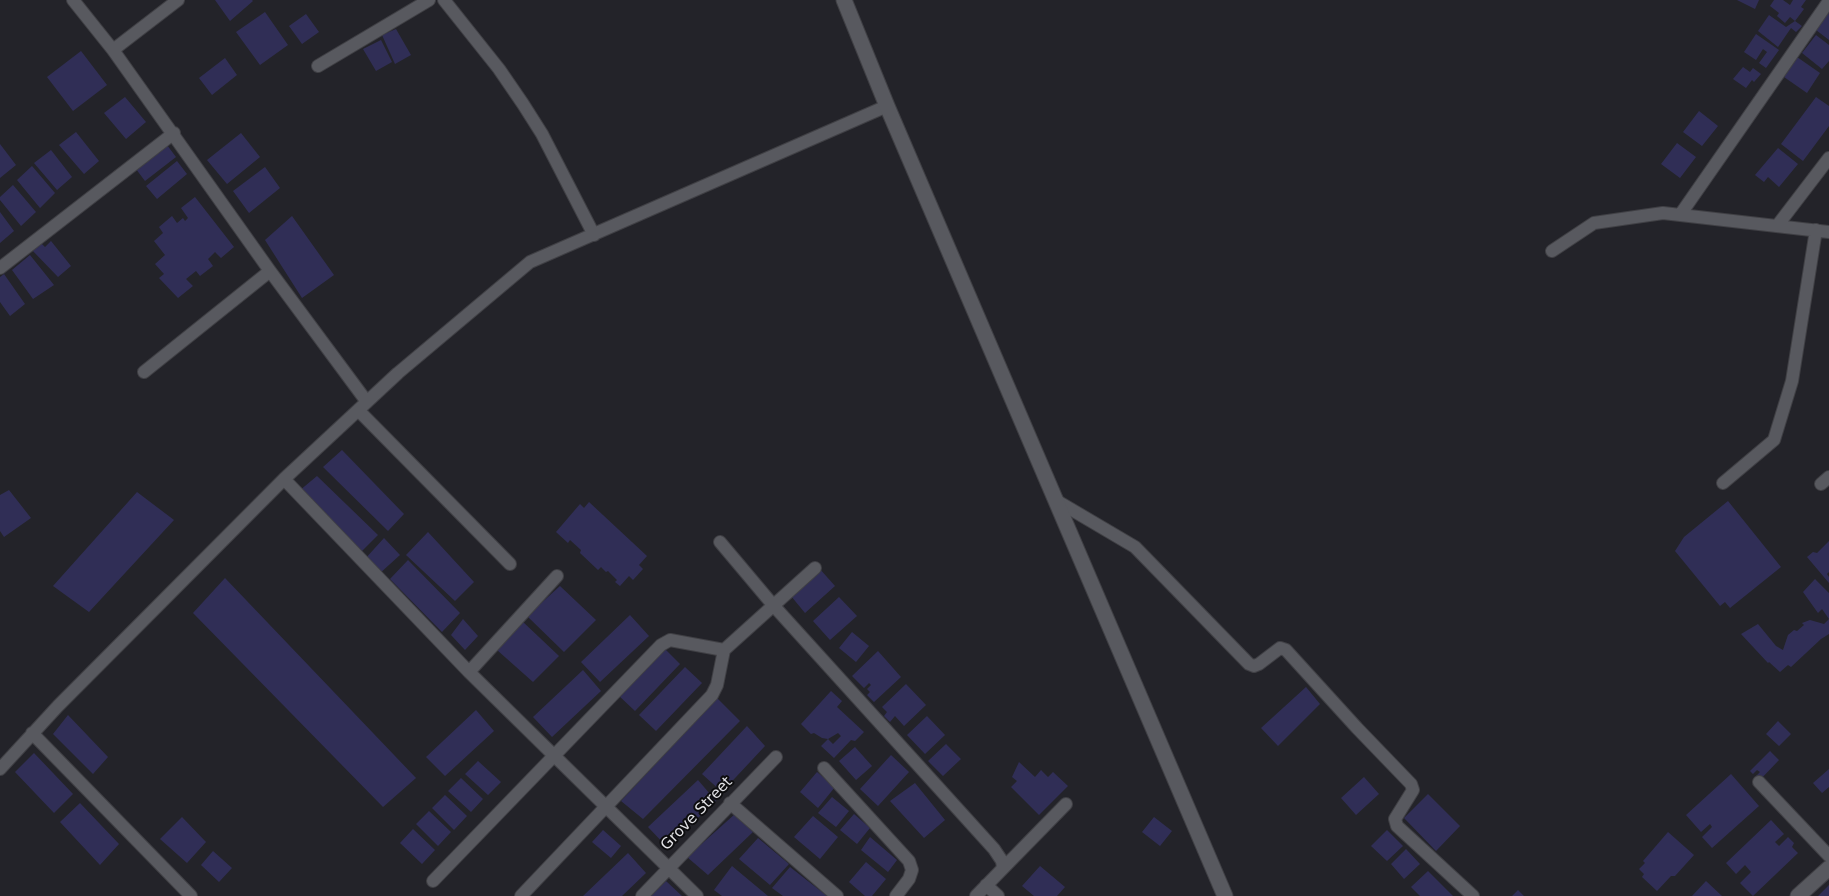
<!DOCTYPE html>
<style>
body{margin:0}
canvas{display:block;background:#232329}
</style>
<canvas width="1829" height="896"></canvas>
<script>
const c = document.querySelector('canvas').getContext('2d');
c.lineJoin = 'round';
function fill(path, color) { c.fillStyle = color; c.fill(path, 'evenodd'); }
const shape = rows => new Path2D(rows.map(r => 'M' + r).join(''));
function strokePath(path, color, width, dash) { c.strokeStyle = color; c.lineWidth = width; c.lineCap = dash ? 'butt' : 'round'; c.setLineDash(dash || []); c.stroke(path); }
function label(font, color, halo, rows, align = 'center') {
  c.font = font + ' "DejaVu Sans",sans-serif'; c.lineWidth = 4; c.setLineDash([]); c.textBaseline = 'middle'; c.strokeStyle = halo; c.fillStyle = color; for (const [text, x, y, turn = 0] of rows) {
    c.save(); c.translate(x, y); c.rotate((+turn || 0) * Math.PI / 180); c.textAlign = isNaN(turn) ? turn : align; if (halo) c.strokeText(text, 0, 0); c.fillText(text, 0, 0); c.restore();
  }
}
const building = shape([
 [215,0,252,0,253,1,230,21],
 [1737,0,1759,0,1755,9],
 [1774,0,1783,0,1790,5,1793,0,1806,0,1801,7,1804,9,1795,21,1790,17,1785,23,1777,16,1779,13,1770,6],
 [265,12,288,45,260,65,236,32],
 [1829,12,1829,40,1816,30],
 [306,14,319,32,302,44,289,26],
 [1769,15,1786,27,1795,21,1802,26,1796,32,1791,28,1778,47,1758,31],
 [396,29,411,55,395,64,382,35],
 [1756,34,1779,50,1766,68,1759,63,1767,52,1763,49,1756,60,1744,52],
 [1816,35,1829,45,1829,61,1822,69,1802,53],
 [381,40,392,62,376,71,363,49],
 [81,51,107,85,73,111,47,77],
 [1797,57,1820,73,1807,93,1784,77],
 [225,58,237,75,212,95,199,78],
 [1743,67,1750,72,1753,68,1761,74,1754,82,1752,80,1746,88,1733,79],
 [125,97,146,122,126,139,104,113],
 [1816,97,1829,106,1829,126,1803,161,1781,144],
 [1699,111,1718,126,1702,146,1683,132],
 [76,132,99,161,84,174,59,145],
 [241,133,260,157,227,184,207,160],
 [1677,143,1696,157,1680,178,1661,164],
 [0,144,16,165,0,178],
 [167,145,176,157,145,181,136,169],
 [1778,148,1798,164,1779,187,1768,177,1764,182,1755,175],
 [51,150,72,177,57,190,34,163],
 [177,161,187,174,157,199,146,186],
 [32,166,55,193,40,208,17,180],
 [265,167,280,188,249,213,233,191],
 [13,185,36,212,21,226,0,200,0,197],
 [195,197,234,247,221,258,215,252,208,259,213,266,200,276,196,271,186,279,193,286,178,298,159,278,164,274,155,264,165,255,154,241,163,233,159,227,172,216,177,223,183,218,185,221,188,218,181,208],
 [0,212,14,231,0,243],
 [292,216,334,275,302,298,265,240],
 [51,241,71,266,58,277,31,249,40,242,45,247],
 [30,255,54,285,33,299,12,270],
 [4,274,25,304,10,316,0,302,0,277],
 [342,450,404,514,388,531,323,467],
 [317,476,378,535,360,553,299,491],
 [9,490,31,518,4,537,0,531,0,495],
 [137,492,174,520,89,612,53,586],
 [1728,501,1781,567,1730,608,1725,602,1720,606,1675,551,1684,537],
 [589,502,647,556,639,565,643,569,633,580,629,576,620,586,615,582,617,580,608,571,606,572,601,567,598,570,580,553,581,550,570,540,568,543,556,532,580,504,584,508],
 [428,532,474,582,455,601,406,555],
 [384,538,400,555,379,574,365,559],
 [1829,541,1829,572,1827,574,1829,577,1829,583,1807,557,1813,552,1817,553],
 [408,560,460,613,442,632,390,579],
 [819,568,835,586,805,613,791,596],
 [225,578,416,778,383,807,193,613],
 [1815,579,1829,593,1829,634,1821,639,1791,667,1788,665,1780,672,1769,662,1768,663,1741,634,1758,624,1776,646,1783,650,1788,635,1794,630,1797,631,1804,625,1802,623,1810,620,1824,624,1829,619,1822,609,1818,613,1803,592],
 [560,586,596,620,564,652,527,616],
 [839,597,857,616,830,640,813,621],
 [630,615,649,636,600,682,581,662],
 [463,619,478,636,465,650,451,635],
 [522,621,559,656,533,682,497,650],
 [852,632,869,646,856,662,839,648],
 [663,647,680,664,635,711,617,694],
 [878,651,901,677,874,702,867,695,870,692,867,689,871,685,869,683,864,688,852,676],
 [685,667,702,683,656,731,639,715],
 [583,670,601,691,552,737,533,717],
 [906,684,926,705,904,726,895,716,890,722,884,716,887,712,882,707],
 [1306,687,1320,704,1278,746,1261,728],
 [831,691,842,701,837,707,864,732,855,741,851,740,834,758,821,746,828,739,833,744,841,736,838,733,828,739,822,738,814,733,811,734,801,724],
 [717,698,740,721,643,819,621,801],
 [476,710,494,731,445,776,426,757],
 [68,715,108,757,93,774,53,734],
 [927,716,945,735,925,754,907,735],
 [1778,721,1791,734,1779,746,1766,734],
 [747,726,765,746,722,792,702,774],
 [946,744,961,759,943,776,928,761],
 [855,747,872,766,856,780,839,761],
 [1770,751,1779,760,1758,782,1754,778,1760,772,1757,770,1753,774,1750,771],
 [34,753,73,794,54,813,15,772],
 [891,755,909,772,878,806,860,789],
 [478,761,501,782,488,795,465,774],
 [1019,762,1035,777,1041,770,1048,777,1053,772,1068,786,1039,815,1011,787,1017,781,1012,777],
 [1829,769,1829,787,1822,793,1813,783],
 [817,772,835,787,818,808,800,792],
 [1731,774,1759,806,1712,848,1702,837,1712,827,1710,824,1701,832,1686,815],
 [1364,777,1379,794,1356,815,1341,798],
 [461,778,483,799,471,812,448,791],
 [698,780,716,801,667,847,648,827],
 [915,783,945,820,924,838,890,801],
 [1428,794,1460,826,1436,851,1404,818],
 [445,795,467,816,454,830,432,808],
 [832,797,849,811,836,827,818,813],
 [80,803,119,844,100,865,60,822],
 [429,811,451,832,438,846,416,824],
 [735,814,753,832,708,875,687,857],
 [854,814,870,828,857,844,840,830],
 [813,816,838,837,820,859,794,837],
 [182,817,206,842,187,863,160,839],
 [1154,817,1172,831,1160,846,1142,832],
 [1771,820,1784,834,1775,842,1779,846,1788,837,1794,843,1792,847,1798,853,1753,896,1740,883,1751,872,1745,865,1736,874,1726,863],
 [413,829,435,850,422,864,400,843],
 [603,830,621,846,611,858,592,842],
 [1387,830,1403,846,1387,861,1371,846],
 [1668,832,1694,855,1675,876,1671,876,1657,891,1642,877,1644,874,1639,869,1645,863,1643,861],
 [870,837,897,860,888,872,861,850],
 [758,838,789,864,770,885,739,859],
 [1406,849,1420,864,1404,879,1391,864],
 [213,851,232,868,219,882,201,865],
 [628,853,646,873,622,896,583,896],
 [866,862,886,879,872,896,865,896,849,882],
 [732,866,768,896,722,896,714,890],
 [1040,866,1065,887,1057,896,1034,896,1022,886],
 [790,867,827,896,783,896,772,888],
 [1428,871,1453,896,1420,896,1411,887],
 [666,881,682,896,651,896],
 [1706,881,1722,896,1692,896],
 [1829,885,1829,896,1818,896],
 [1518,890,1524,896,1512,896]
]);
const street = shape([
 [73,0,113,50],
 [178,0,113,50,270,271,367,402],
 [444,0,499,69,523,104,542,134,594,235],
 [318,66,429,0],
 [1680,215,1829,1],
 [1777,226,1829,158],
 [1552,251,1594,223,1663,213,1829,232],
 [0,268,174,133],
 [144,372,270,271],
 [359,411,510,564],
 [284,479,469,672,697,896],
 [1723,483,1774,440,1792,381,1816,230],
 [1821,484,1829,477],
 [1057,501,1135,547,1249,664,1254,666,1259,664,1280,648,1286,650,1357,728,1411,784,1413,790,1395,819,1397,826,1473,896],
 [720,542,773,605,994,849,1002,861,1003,868],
 [469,672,557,576],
 [32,733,191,896],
 [824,768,909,861,912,870,909,879,896,896],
 [0,769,58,706,284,479,398,373,530,262,887,106],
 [1759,782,1829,856],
 [730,803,837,896],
 [433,881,661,645,670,640,724,650],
 [986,885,998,896],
 [521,896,712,695,717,685,724,650,815,568],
 [642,896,776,757],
 [976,896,1066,804]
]);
const secondary = shape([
 [844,0,887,106,1225,896],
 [1798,896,1829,868]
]);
const streetNames = [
 ["Grove Street",697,814,-46]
];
fill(building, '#302e56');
strokePath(street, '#404045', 14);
strokePath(secondary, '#404045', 17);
strokePath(street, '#58595f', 12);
strokePath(secondary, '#58595f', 15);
label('15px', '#e2e2e6', '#0d0d0f', streetNames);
</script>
